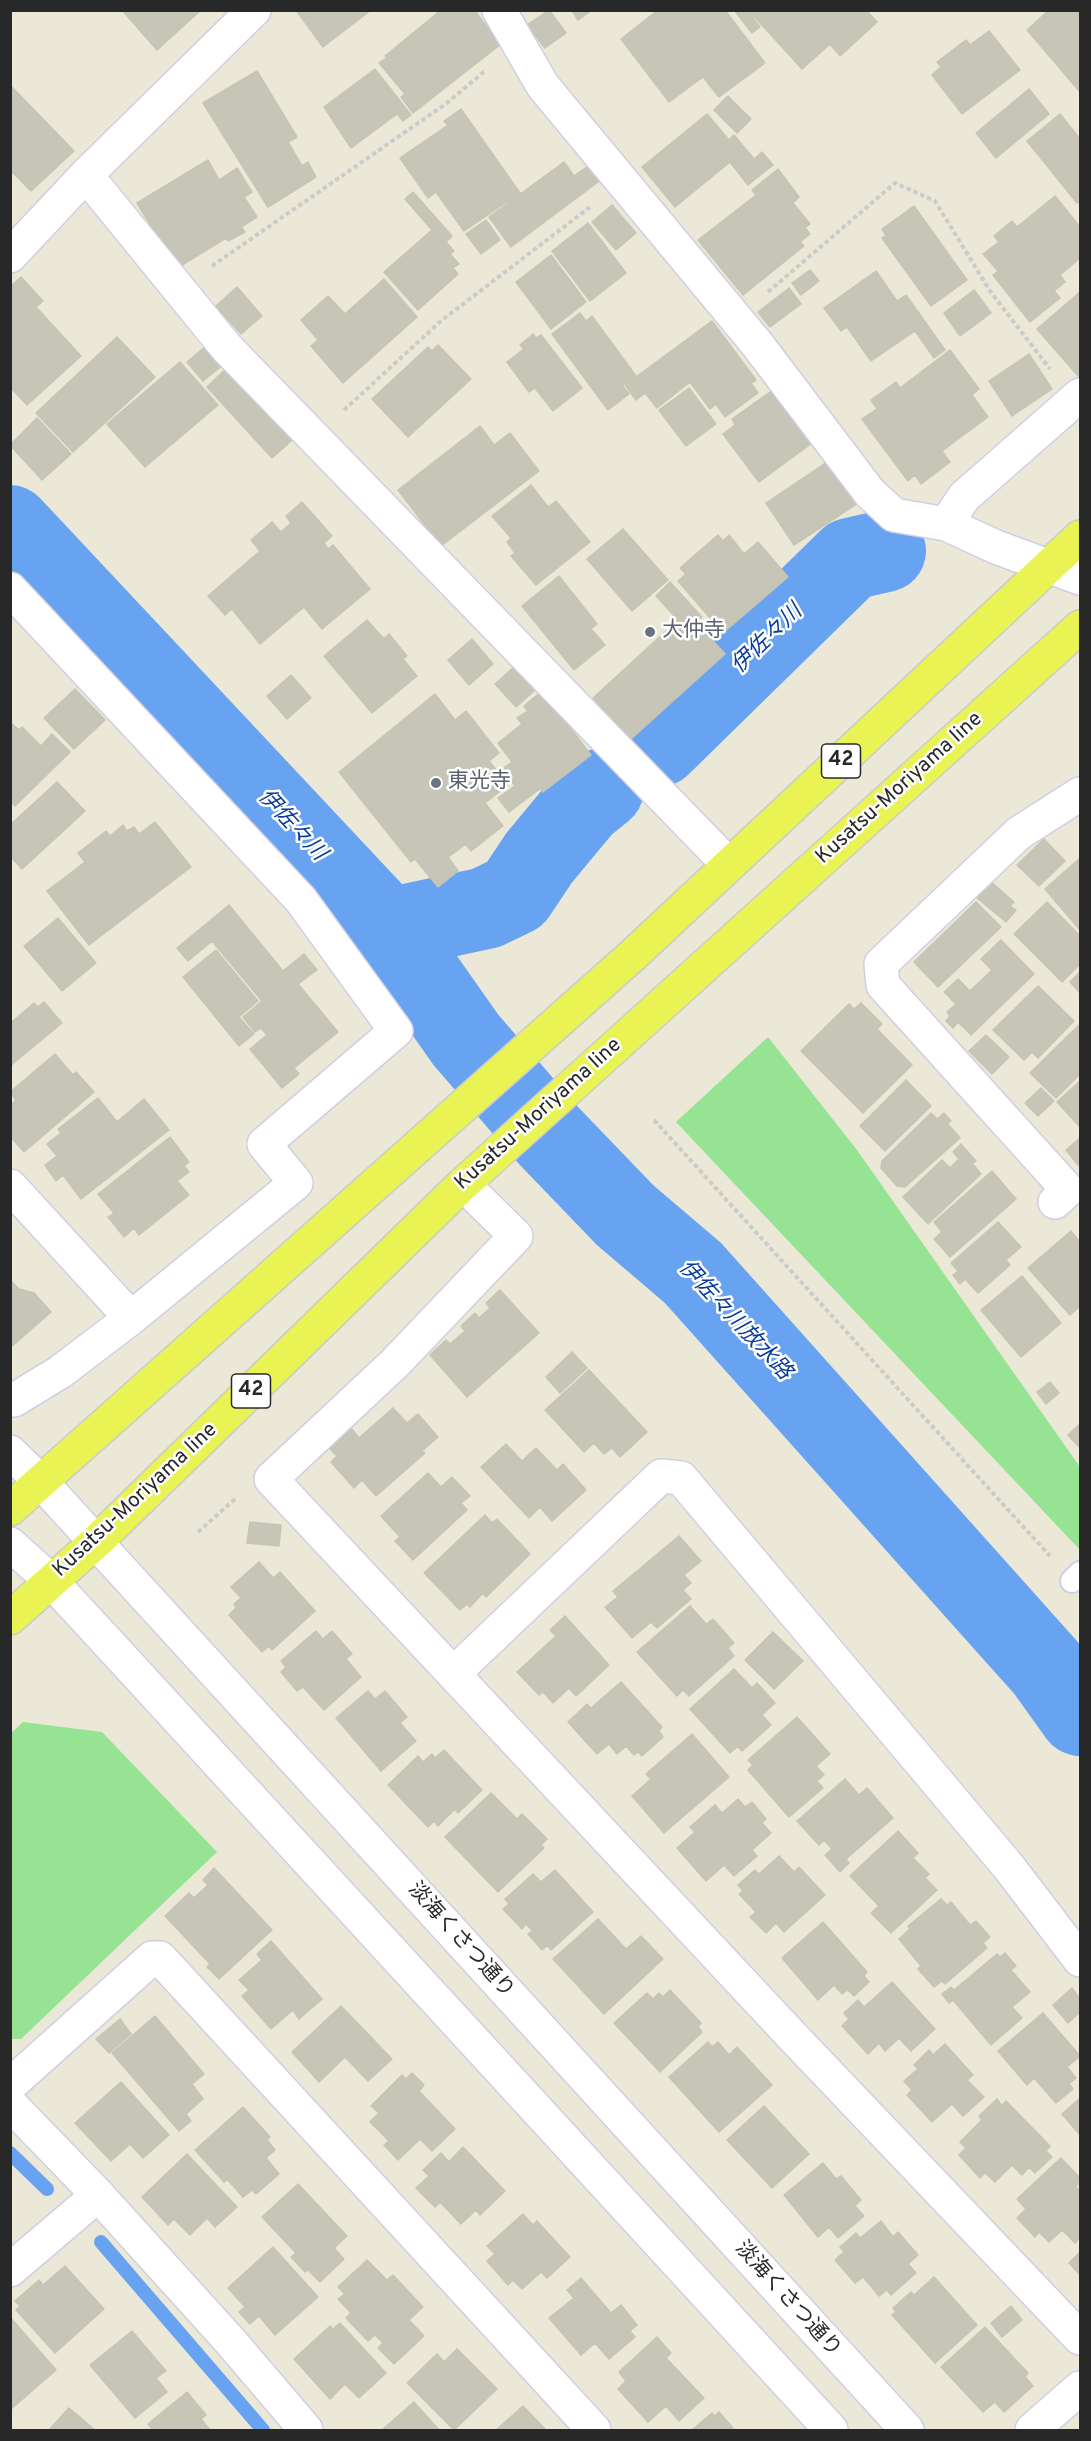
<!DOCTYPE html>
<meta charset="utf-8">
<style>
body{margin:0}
#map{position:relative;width:1091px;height:2441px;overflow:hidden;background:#ebe8d8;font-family:Overpass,sans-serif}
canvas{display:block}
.frame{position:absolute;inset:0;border:12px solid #282828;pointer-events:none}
</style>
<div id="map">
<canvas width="1091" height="2441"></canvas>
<div class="frame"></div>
</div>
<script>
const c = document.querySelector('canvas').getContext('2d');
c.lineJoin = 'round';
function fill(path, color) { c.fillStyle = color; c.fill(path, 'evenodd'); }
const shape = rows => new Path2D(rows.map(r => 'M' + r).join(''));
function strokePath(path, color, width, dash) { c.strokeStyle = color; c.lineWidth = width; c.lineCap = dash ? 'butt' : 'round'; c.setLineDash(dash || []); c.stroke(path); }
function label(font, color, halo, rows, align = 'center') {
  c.font = font + ' Overpass,"Noto Sans JP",sans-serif'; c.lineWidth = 5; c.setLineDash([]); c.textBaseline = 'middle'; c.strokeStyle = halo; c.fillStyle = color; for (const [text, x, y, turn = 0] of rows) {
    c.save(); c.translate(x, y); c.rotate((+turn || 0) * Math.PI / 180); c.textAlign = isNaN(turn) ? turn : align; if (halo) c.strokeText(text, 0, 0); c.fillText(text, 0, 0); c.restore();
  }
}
const green = shape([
 [768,1037,857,1150,1080,1467,1080,1550,676,1122],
 [23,1722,102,1732,217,1852,21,2039,11,2039,10,1734]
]);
const stream = shape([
 [10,2153,47,2189],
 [101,2242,263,2430]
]);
const river = shape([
 [10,526,388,929,466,1040,549,1136,625,1215,693,1273,1047,1669,1080,1715],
 [659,746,850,559,885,551],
 [388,929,486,908,515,894,539,858,583,805,603,789]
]);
const building = shape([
 [122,10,201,10,157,50,122,10],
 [296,10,371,10,323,47,296,10],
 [441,10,474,10,501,44,413,113,401,97,405,94,379,63,387,58,385,56,441,10],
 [549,10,566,33,545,48,527,25,549,10],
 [572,10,592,10,578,20,572,10],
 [658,10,725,10,765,63,719,97,703,77,669,102,621,39,658,10],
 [734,10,747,10,760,27,752,33,734,10],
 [753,10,866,10,877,22,840,56,830,44,802,69,751,13,753,10],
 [1049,10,1080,10,1080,92,1027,30,1049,10],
 [989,31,1020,70,962,114,932,75,941,67,937,62,966,40,970,45,989,31],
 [375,69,411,115,403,121,397,114,351,148,324,107,375,69],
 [257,71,297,137,288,142,302,166,308,162,316,177,268,207,203,103,257,71],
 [10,85,74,151,31,191,10,170,10,85],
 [1029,89,1049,114,996,158,976,133,1029,89],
 [728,96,751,119,737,133,714,110,728,96],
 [461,109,520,193,464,231,436,192,428,198,400,158,448,125,444,121,461,109],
 [707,114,729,140,734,135,754,159,762,152,773,165,748,185,730,162,675,207,642,167,707,114],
 [1060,114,1080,139,1080,201,1077,203,1027,141,1060,114],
 [208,160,219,180,237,168,252,192,244,197,257,217,241,227,245,232,228,241,226,238,177,268,137,203,208,160],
 [564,162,574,176,591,164,602,179,511,247,489,217,564,162],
 [778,169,799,197,793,203,810,224,805,228,810,234,800,242,804,246,743,295,698,240,756,195,752,190,778,169],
 [413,192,452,236,446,242,454,251,450,254,459,264,453,268,458,274,418,310,384,272,432,230,405,199,413,192],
 [1055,196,1080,227,1080,258,1060,275,1065,282,1054,291,1060,298,1030,322,993,275,998,271,983,254,999,242,994,236,1012,221,1017,227,1055,196],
 [612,205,636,233,616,250,592,222,612,205],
 [914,206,967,280,931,306,882,238,886,236,882,229,914,206],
 [486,220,500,240,481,254,466,234,486,220],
 [588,223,626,273,590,301,552,251,588,223],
 [551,255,586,302,551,329,516,282,551,255],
 [810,270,819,281,801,295,792,283,810,270],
 [876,271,897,301,906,295,945,350,934,358,915,331,871,361,847,327,841,331,824,308,876,271],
 [21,277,43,301,36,307,81,356,27,405,10,387,10,287,21,277],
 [384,279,417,317,343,383,311,346,318,340,301,320,328,296,345,314,384,279],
 [237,287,262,316,241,334,216,306,237,287],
 [789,288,801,304,770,327,758,312,789,288],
 [974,290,991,313,960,336,944,313,974,290],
 [1080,292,1080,376,1079,377,1037,329,1080,292],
 [580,313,586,321,592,316,636,376,622,385,629,394,608,410,552,334,580,313],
 [712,321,756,380,751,383,758,393,725,417,716,404,710,409,690,382,657,408,645,393,636,400,625,385,712,321],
 [533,334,536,338,541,335,582,388,553,411,535,388,529,392,507,362,524,349,520,345,533,334],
 [117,337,155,377,73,452,36,413,117,337],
 [212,341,224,364,203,381,187,362,212,341],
 [438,345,471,379,408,437,372,399,428,347,432,351,438,345],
 [950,350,979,389,972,395,988,417,942,451,950,462,921,484,915,475,908,481,862,419,877,409,871,400,896,382,900,388,950,350],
 [1029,354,1052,389,1012,416,989,381,1029,354],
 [180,362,218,405,145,467,107,424,180,362],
 [233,362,299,434,272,458,207,387,233,362],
 [777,387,816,440,759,482,723,434,735,425,732,419,777,387],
 [689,388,716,424,686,446,659,410,689,388],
 [37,418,71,454,42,480,10,445,37,418],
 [480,426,494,445,510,433,539,471,441,546,398,490,480,426],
 [830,460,858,503,794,545,766,503,830,460],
 [531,485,548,507,556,501,590,542,536,585,511,556,515,553,507,542,511,538,492,516,531,485],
 [302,502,332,536,324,543,328,549,333,545,370,589,322,629,304,607,260,644,232,609,225,615,208,596,260,551,251,540,272,522,281,532,291,523,286,516,302,502],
 [623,529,668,580,632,611,587,559,623,529],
 [718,535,723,541,729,535,744,554,758,542,788,577,723,633,678,581,686,574,680,568,718,535],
 [559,576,597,624,591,629,605,645,574,670,522,606,559,576],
 [670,582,702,617,696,622,725,654,631,739,593,698,678,620,656,596,670,582],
 [367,620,384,639,389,634,407,656,403,659,417,676,372,713,324,656,367,620],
 [472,639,493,664,469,685,448,660,472,639],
 [514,667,535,690,516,707,495,684,514,667],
 [291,675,311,698,287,719,267,696,291,675],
 [75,689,105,720,74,749,44,718,75,689],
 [542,691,591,755,543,792,541,788,509,812,498,798,515,786,502,769,512,762,498,743,522,724,517,718,528,711,524,706,542,691],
 [435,694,455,720,466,711,499,753,489,761,508,785,485,803,503,826,471,851,466,844,448,857,458,871,438,887,415,859,411,862,339,772,435,694],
 [10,722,19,730,22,727,41,746,52,734,70,752,15,806,10,801,10,722],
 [57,782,85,811,22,869,10,856,10,825,57,782],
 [155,822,191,867,89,945,47,891,85,862,78,853,106,831,110,836,123,825,127,831,134,827,139,834,155,822],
 [1044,839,1065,861,1039,886,1017,865,1044,839],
 [1080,858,1080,930,1045,889,1080,858],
 [990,881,1014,902,1010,906,1016,910,1006,922,976,897,990,881],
 [976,902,1001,927,938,987,914,962,976,902],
 [1047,902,1080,936,1080,964,1062,982,1014,934,1047,902],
 [229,905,283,971,304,954,317,970,298,984,338,1032,294,1068,299,1074,282,1088,250,1049,267,1035,261,1028,255,1032,243,1017,262,1001,212,941,188,961,177,948,229,905],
 [58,918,96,963,62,991,24,946,58,918],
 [1001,940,1034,974,971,1035,958,1022,953,1028,946,1021,950,1016,947,1012,956,1004,944,992,958,979,970,991,992,970,981,959,1001,940],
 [216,950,258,1001,239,1017,254,1034,239,1046,183,977,216,950],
 [1080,972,1080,993,1070,982,1080,972],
 [1038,986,1074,1021,1038,1058,1032,1052,1024,1060,993,1030,1038,986],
 [44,1002,62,1023,10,1066,10,1020,12,1022,34,1003,38,1007,44,1002],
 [861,1003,882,1024,877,1029,912,1065,863,1113,801,1051,849,1004,854,1009,861,1003],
 [1080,1024,1080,1074,1056,1098,1030,1073,1080,1024],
 [986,1035,1009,1057,992,1074,969,1051,986,1035],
 [55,1054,73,1075,76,1072,94,1092,24,1152,10,1136,10,1106,16,1100,10,1092,55,1054],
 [906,1080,931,1106,885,1151,860,1126,906,1080],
 [1080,1081,1080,1127,1057,1102,1080,1081],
 [1041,1088,1054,1101,1038,1116,1025,1103,1041,1088],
 [98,1098,117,1122,144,1099,169,1130,81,1199,63,1175,56,1181,45,1165,57,1156,47,1144,61,1133,58,1129,98,1098],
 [931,1113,937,1119,944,1113,951,1121,947,1123,960,1138,905,1187,897,1186,881,1168,882,1161,931,1113],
 [170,1137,189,1162,184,1166,189,1172,177,1181,189,1195,139,1235,134,1228,124,1237,108,1217,114,1213,98,1194,170,1137],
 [1080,1138,1080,1162,1078,1165,1066,1150,1080,1138],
 [961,1144,976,1161,972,1163,981,1174,928,1224,903,1197,942,1160,950,1168,959,1159,953,1152,961,1144],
 [992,1171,1016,1199,950,1257,934,1239,942,1232,934,1222,992,1171],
 [998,1222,1021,1247,1006,1260,1010,1265,978,1293,965,1279,960,1284,953,1275,958,1271,951,1263,998,1222],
 [1071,1231,1080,1242,1080,1306,1070,1315,1028,1268,1071,1231],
 [1022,1276,1061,1323,1021,1357,981,1310,1022,1276],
 [10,1280,19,1289,34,1293,51,1312,10,1348,10,1280],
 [500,1290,539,1333,467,1397,430,1355,446,1340,450,1344,465,1331,461,1326,475,1313,479,1318,490,1308,486,1303,500,1290],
 [572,1352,587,1368,560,1393,546,1377,572,1352],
 [589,1370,647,1432,620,1457,612,1448,604,1454,594,1443,584,1452,545,1410,589,1370],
 [1050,1382,1059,1393,1046,1404,1037,1392,1050,1382],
 [393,1408,407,1423,418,1414,438,1437,422,1451,425,1453,376,1496,362,1480,354,1488,331,1462,337,1456,329,1448,351,1428,359,1438,393,1408],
 [1080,1424,1080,1448,1068,1435,1080,1424],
 [506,1444,522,1461,536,1448,557,1470,563,1464,586,1490,552,1521,540,1507,529,1518,481,1467,506,1444],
 [428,1473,441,1487,452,1477,470,1496,461,1503,467,1510,413,1560,395,1541,400,1537,381,1516,428,1473],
 [485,1515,492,1523,497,1519,530,1554,486,1597,483,1593,470,1607,467,1604,460,1610,424,1573,485,1515],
 [250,1522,281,1525,279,1546,247,1543,250,1522],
 [679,1536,701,1561,684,1575,691,1583,683,1590,691,1599,657,1628,651,1622,632,1638,605,1607,618,1597,613,1591,679,1536],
 [259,1562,273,1578,280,1572,315,1611,272,1650,269,1646,262,1652,229,1615,236,1608,234,1604,241,1598,231,1587,259,1562],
 [690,1606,706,1624,713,1619,734,1643,728,1648,734,1656,689,1696,683,1690,677,1696,637,1652,690,1606],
 [565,1616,609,1665,576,1696,569,1688,553,1703,543,1692,539,1695,517,1672,556,1636,550,1630,565,1616],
 [316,1631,323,1639,332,1631,352,1654,346,1659,361,1677,324,1710,303,1687,297,1691,281,1672,286,1667,281,1661,316,1631],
 [773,1632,803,1661,774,1689,745,1660,773,1632],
 [734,1669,752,1688,757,1683,775,1703,762,1715,771,1725,742,1751,738,1746,730,1753,690,1709,734,1669],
 [621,1682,662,1727,659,1731,663,1737,642,1756,638,1752,634,1755,626,1746,617,1754,609,1744,597,1754,568,1722,587,1704,591,1708,621,1682],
 [368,1691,375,1699,385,1691,407,1717,400,1723,416,1741,381,1771,336,1718,368,1691],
 [797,1717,830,1754,816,1766,824,1775,817,1781,823,1788,789,1817,748,1770,753,1765,748,1760,797,1717],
 [692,1734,729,1777,664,1833,632,1796,651,1779,646,1774,692,1734],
 [444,1750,482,1790,458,1813,455,1809,438,1826,434,1821,428,1827,388,1785,418,1756,423,1762,432,1754,435,1758,444,1750],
 [845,1779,859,1795,867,1788,893,1818,846,1859,849,1863,840,1872,825,1855,832,1849,824,1840,819,1845,797,1821,845,1779],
 [491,1793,517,1819,522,1814,547,1839,541,1845,544,1848,498,1892,445,1837,491,1793],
 [738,1799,745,1807,752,1802,766,1819,762,1823,771,1833,752,1850,757,1856,734,1876,724,1865,706,1881,677,1848,695,1832,690,1827,715,1805,722,1813,738,1799],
 [898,1831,918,1853,913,1858,929,1874,925,1878,937,1890,891,1933,871,1913,879,1906,850,1876,898,1831],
 [779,1856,794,1872,799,1867,825,1895,784,1932,776,1923,766,1933,750,1917,756,1912,739,1894,743,1891,738,1885,755,1870,759,1874,779,1856],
 [214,1868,272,1930,219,1979,207,1967,210,1964,165,1916,189,1893,194,1898,208,1885,203,1880,214,1868],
 [555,1870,593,1912,551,1950,548,1945,542,1950,528,1934,533,1931,526,1924,522,1929,503,1909,509,1904,505,1899,533,1874,541,1882,555,1870],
 [941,1899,947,1905,951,1902,970,1925,976,1921,990,1937,983,1943,987,1948,945,1984,942,1981,934,1987,918,1969,921,1966,899,1939,910,1929,908,1926,941,1899],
 [598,1919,626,1949,641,1936,663,1959,604,2014,553,1959,598,1919],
 [823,1922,867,1972,864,1976,869,1982,854,1996,848,1990,842,1994,834,1985,818,2000,782,1958,823,1922],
 [271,1941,322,1999,299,2019,293,2010,271,2029,242,1996,249,1990,239,1980,262,1960,257,1954,271,1941],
 [1005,1953,1016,1966,1011,1970,1030,1992,1012,2007,1022,2018,991,2045,953,2000,949,2003,942,1994,951,1987,954,1990,997,1954,1000,1957,1005,1953],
 [892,1982,935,2029,911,2051,899,2038,885,2051,879,2043,868,2054,842,2026,849,2019,844,2013,858,2000,864,2007,892,1982],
 [1072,1988,1080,1999,1080,2012,1068,2023,1053,2005,1072,1988],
 [670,1990,701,2023,698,2027,702,2032,660,2072,614,2023,647,1993,653,1999,659,1993,663,1997,670,1990],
 [341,2006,392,2059,368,2081,345,2057,319,2082,292,2052,341,2006],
 [1043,2013,1080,2056,1067,2067,1076,2078,1069,2084,1073,2089,1056,2103,1034,2078,1027,2085,998,2051,1043,2013],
 [155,2016,204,2074,192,2084,203,2099,186,2114,191,2121,179,2131,112,2053,155,2016],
 [120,2019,131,2034,109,2053,96,2039,120,2019],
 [708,2042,712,2047,718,2042,729,2055,737,2047,772,2085,719,2132,669,2077,708,2042],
 [945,2044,973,2075,967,2080,984,2097,963,2116,952,2104,932,2122,907,2095,912,2090,904,2081,918,2069,914,2065,929,2050,933,2055,945,2044],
 [412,2073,424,2085,419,2091,455,2129,432,2151,420,2139,398,2160,384,2145,389,2141,370,2122,379,2113,371,2106,402,2075,406,2079,412,2073],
 [121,2082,169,2135,143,2158,130,2144,111,2161,75,2123,121,2082],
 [1080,2098,1080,2135,1062,2114,1080,2098],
 [997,2099,1002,2106,1006,2101,1050,2146,1046,2151,1052,2157,1035,2173,1029,2167,1022,2175,1012,2165,995,2182,985,2173,980,2178,959,2155,966,2148,960,2142,982,2120,979,2116,997,2099],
 [764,2106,809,2154,772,2188,727,2140,764,2106],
 [243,2107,270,2137,267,2140,275,2150,266,2158,279,2174,256,2194,252,2190,243,2197,227,2179,224,2182,195,2150,243,2107],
 [463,2147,505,2191,480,2215,476,2210,461,2224,440,2202,435,2207,416,2188,429,2176,423,2170,441,2153,449,2162,463,2147],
 [187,2154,237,2207,215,2227,207,2218,190,2235,174,2219,168,2225,142,2197,187,2154],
 [1061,2158,1080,2178,1076,2187,1080,2191,1080,2237,1075,2243,1062,2230,1049,2242,1039,2232,1035,2237,1017,2218,1026,2209,1017,2199,1061,2158],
 [823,2163,836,2179,841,2176,861,2200,855,2206,864,2216,838,2238,829,2227,818,2237,784,2195,823,2163],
 [298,2184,347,2236,334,2248,344,2259,320,2282,308,2270,305,2272,291,2257,296,2253,262,2217,298,2184],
 [523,2214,533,2225,537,2221,570,2257,547,2278,541,2272,522,2289,513,2280,508,2285,487,2261,495,2254,487,2246,523,2214],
 [881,2221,893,2237,898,2232,918,2255,908,2264,916,2273,891,2295,887,2290,879,2296,863,2277,855,2283,835,2260,844,2252,840,2247,856,2233,860,2238,881,2221],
 [273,2247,318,2297,275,2335,259,2316,250,2324,239,2312,245,2307,228,2288,273,2247],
 [1080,2252,1080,2275,1069,2263,1080,2252],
 [367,2260,387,2280,393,2275,423,2307,409,2320,424,2336,394,2364,378,2348,383,2343,375,2335,368,2341,346,2318,351,2313,338,2299,345,2294,338,2287,367,2260],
 [65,2266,104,2309,55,2353,16,2310,20,2306,15,2301,39,2280,43,2285,65,2266],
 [934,2277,977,2325,935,2363,892,2315,896,2312,893,2308,911,2292,914,2295,934,2277],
 [581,2278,611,2313,621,2305,637,2325,630,2331,635,2337,609,2359,595,2343,581,2355,549,2318,574,2298,567,2290,581,2278],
 [1011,2306,1022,2320,1002,2337,991,2323,1011,2306],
 [10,2317,56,2370,10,2410,10,2317],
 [340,2323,386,2373,359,2398,345,2384,330,2399,294,2359,330,2326,333,2329,340,2323],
 [985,2327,1028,2373,1025,2377,1033,2386,1004,2412,995,2402,983,2412,941,2367,985,2327],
 [132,2331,166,2371,156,2378,167,2392,135,2418,90,2365,132,2331],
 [657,2337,671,2353,666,2358,704,2398,679,2421,666,2406,648,2422,618,2389,626,2381,619,2372,657,2337],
 [457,2349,497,2389,454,2430,407,2383,437,2354,444,2362,457,2349],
 [187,2392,206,2415,201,2419,210,2430,153,2430,148,2424,187,2392],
 [414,2402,439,2430,382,2430,414,2402],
 [523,2406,546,2430,496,2430,523,2406],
 [69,2408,95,2430,49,2430,69,2408],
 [719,2412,733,2428,730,2430,692,2430,712,2413,715,2416,719,2412]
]);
const path = shape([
 [212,266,447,103,486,70],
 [768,292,895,183,935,201,990,291,1050,369],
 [344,410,441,321,590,207],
 [654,1120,1050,1556],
 [198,1532,235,1499]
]);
const service = shape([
 [1072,1581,1080,1573]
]);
const minor = shape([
 [499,10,543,86,757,344,870,493,894,515,946,524,996,547,1080,578],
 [86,175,226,347,729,865],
 [10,256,86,175,254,10],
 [946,524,964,497,1080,395],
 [10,589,301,900,396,1031,264,1144,296,1183,131,1318,60,1372,14,1400],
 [463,1184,516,1236,395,1363,271,1479,794,2038,1080,2338],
 [10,1186,131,1318],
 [1055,1202,1068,1190,883,985,881,964,1019,833,1080,794],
 [454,1673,661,1476,681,1478,1008,1866,1080,1960],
 [10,2085,152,1958,160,1958,594,2430],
 [10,2104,98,2195,231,2342,306,2430],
 [10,2270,98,2195],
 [1032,2430,1080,2388]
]);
const tertiary = shape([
 [10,1452,41,1482,907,2430],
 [10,1544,51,1581,111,1646,831,2430]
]);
const primary = shape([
 [10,1509,633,955,1080,537],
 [10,1618,96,1542,463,1184,1080,627]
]);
const markers = [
 [650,632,6,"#6b7280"],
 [436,783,6,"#6b7280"]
];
const shields = [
 [841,761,39],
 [251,1391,39]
];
const shieldNames = [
 ["42",841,761],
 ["42",251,1391]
];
const worshipNames = [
 ["大仲寺",662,632],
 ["東光寺",448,783]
];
const streetNames = [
 ["Kusatsu-Moriyama line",900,789,-42],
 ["Kusatsu-Moriyama line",539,1115,-42],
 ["Kusatsu-Moriyama line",136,1501,-43],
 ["淡海くさつ通り",460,1941,48],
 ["淡海くさつ通り",787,2300,48]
];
const waterNames = [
 ["伊佐々川",768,640,-44],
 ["伊佐々川",291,826,47],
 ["伊佐々川放水路",734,1321,47]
];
fill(green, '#96e493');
strokePath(stream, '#67a3f1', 14);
strokePath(river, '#67a3f1', 82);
fill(building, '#c6c5b8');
strokePath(building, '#c6c5b2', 1.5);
strokePath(service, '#d0cee1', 26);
strokePath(minor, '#d0cee1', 36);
strokePath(tertiary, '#d0cee1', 36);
strokePath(primary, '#cbcbcb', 36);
strokePath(path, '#cbcbcb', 4, [4.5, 3]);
strokePath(service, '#fff', 22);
strokePath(minor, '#fff', 33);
strokePath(tertiary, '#fff', 33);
strokePath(primary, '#e9f454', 33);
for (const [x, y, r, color] of markers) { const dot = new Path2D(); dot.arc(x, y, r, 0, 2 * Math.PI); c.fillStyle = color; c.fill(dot); strokePath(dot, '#fff', 2); }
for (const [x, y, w] of shields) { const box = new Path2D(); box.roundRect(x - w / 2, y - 17, w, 34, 4.5); c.fillStyle = '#fff'; c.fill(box); strokePath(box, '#282828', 1.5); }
label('bold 20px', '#282828', null, shieldNames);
label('21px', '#5b616d', '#fff', worshipNames, 'left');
label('21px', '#282828', '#fff', streetNames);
label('italic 22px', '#0a3d9a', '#fff', waterNames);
</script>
